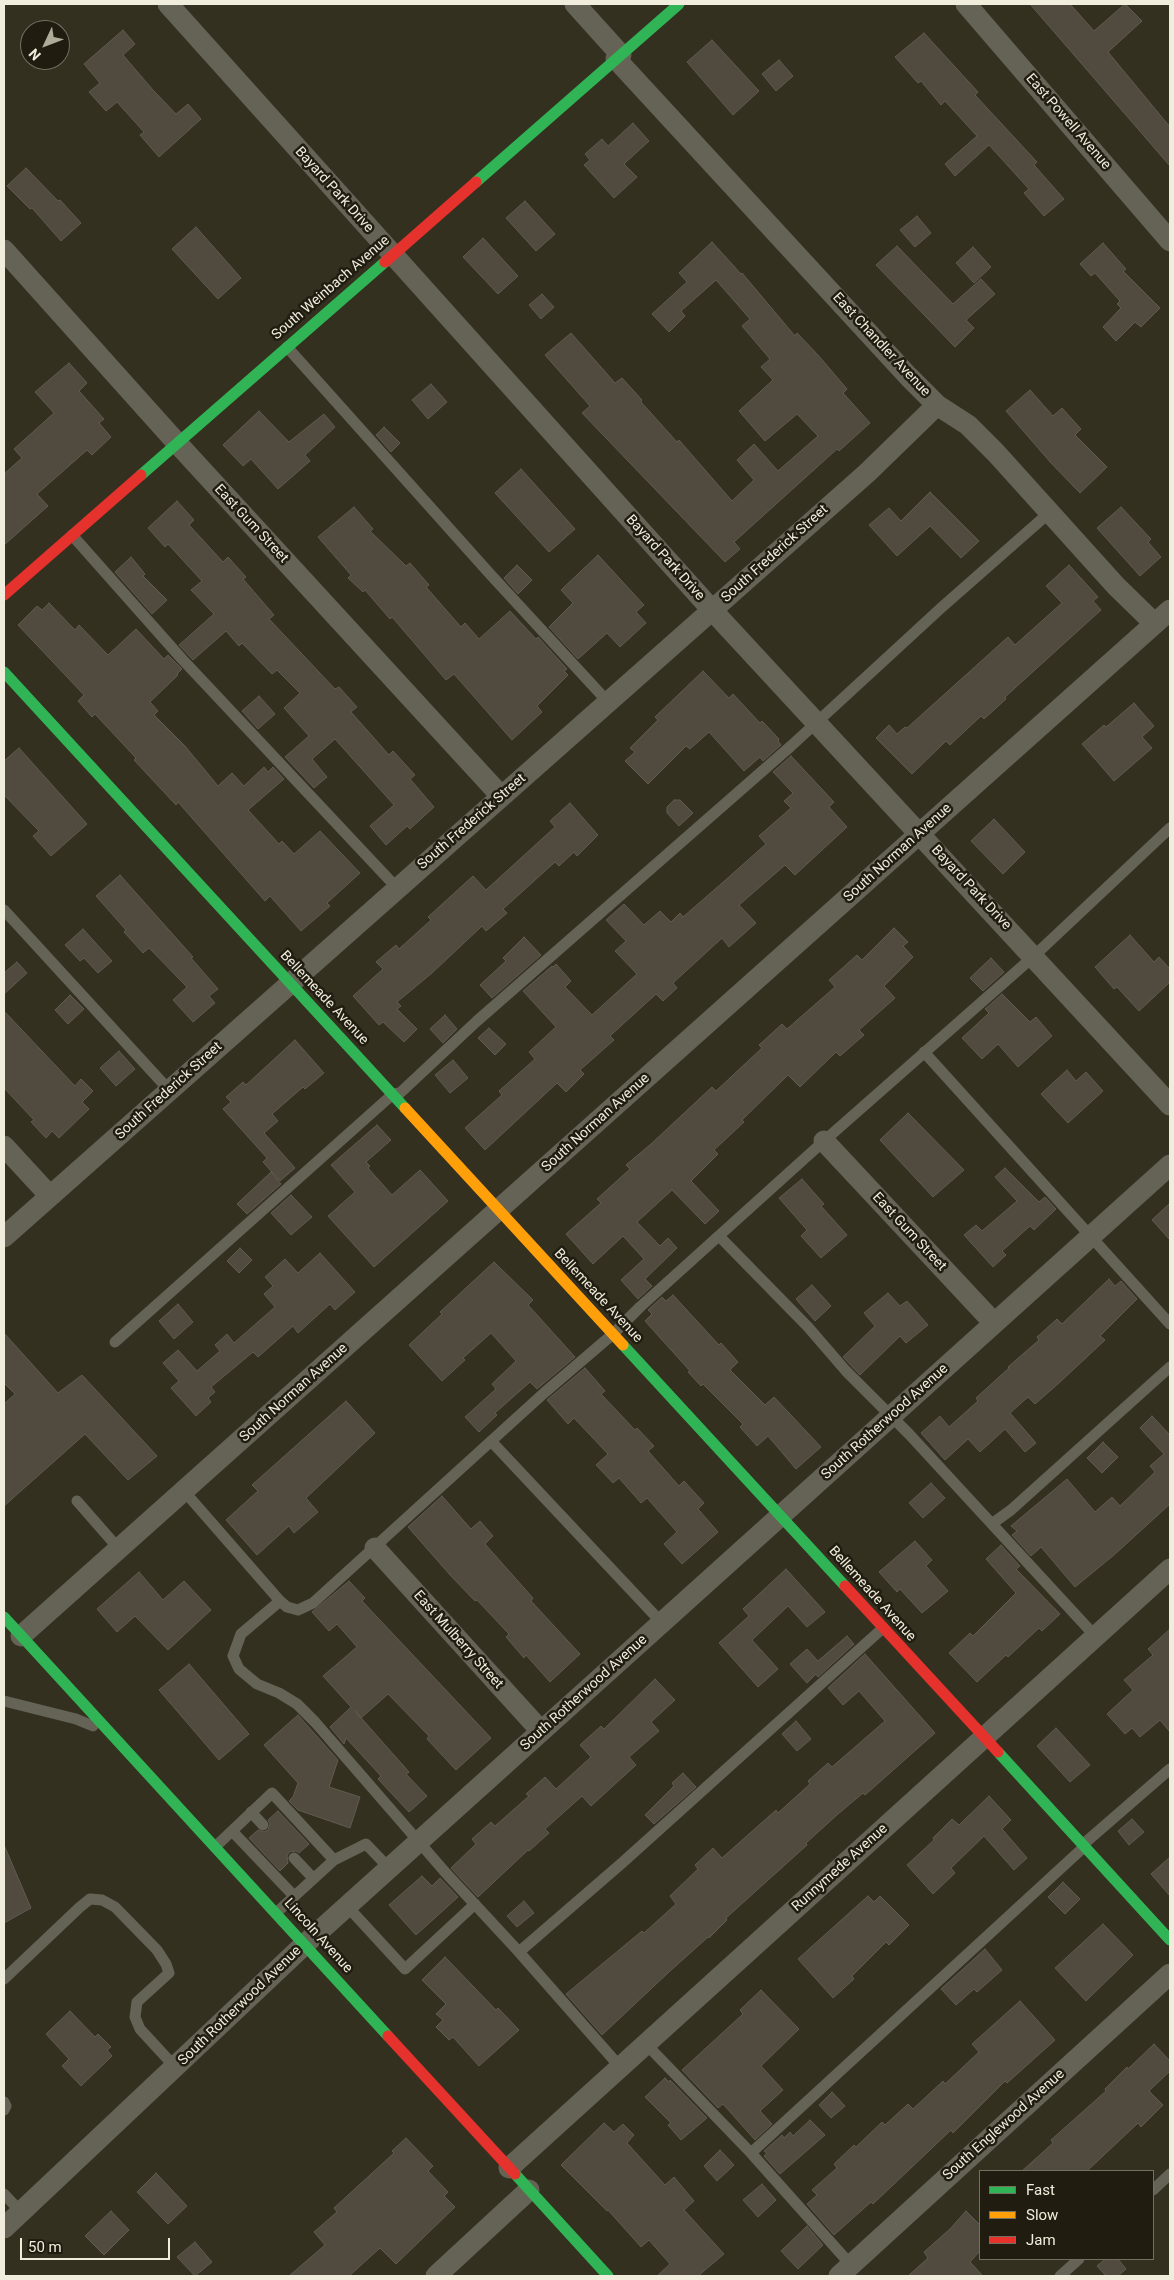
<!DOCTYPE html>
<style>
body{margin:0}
#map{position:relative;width:1174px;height:2280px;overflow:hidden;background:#333020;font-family:Roboto,sans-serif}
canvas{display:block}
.frame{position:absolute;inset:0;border:5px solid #f0eddc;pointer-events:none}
.legend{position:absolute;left:979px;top:2170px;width:175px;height:90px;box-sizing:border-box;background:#201d10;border:1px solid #737062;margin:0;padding:6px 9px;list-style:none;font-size:15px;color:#f0eddc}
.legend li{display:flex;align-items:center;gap:10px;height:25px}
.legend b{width:25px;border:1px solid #737062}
.north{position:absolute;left:20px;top:20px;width:50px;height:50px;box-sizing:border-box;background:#201d10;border:1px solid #737062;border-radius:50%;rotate:227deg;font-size:14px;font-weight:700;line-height:20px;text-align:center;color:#f0eddc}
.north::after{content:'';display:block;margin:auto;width:18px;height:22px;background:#aeab9a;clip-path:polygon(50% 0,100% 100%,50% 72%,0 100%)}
.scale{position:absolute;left:20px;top:2238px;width:150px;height:22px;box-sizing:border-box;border:2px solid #f0eddc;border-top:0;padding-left:6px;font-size:15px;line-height:18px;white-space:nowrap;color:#f0eddc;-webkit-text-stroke:4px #201d10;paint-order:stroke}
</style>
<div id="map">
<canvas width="1174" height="2280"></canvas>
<div class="frame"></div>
<ul class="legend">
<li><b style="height:6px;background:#30b455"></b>Fast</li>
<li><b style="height:6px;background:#ff9f0a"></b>Slow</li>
<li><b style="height:6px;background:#e5322d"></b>Jam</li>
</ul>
<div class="north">N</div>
<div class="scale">50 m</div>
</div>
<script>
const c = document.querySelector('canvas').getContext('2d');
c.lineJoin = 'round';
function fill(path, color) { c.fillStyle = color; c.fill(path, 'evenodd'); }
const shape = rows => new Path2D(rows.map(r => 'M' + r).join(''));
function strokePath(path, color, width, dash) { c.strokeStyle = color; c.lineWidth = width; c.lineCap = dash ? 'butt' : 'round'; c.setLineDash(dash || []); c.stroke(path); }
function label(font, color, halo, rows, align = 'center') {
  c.font = font + ' Roboto,sans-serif'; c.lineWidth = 5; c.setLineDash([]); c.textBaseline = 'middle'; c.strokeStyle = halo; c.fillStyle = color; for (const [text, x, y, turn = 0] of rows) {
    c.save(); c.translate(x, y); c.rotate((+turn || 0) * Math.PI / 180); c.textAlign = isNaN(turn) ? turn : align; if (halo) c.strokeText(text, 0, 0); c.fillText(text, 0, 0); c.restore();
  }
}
const building = shape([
 [1030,4,1070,4,1094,31,1125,4,1142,21,1108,52,1170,127,1170,166,1030,4],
 [123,30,135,44,123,55,153,90,176,114,188,104,201,119,159,157,140,135,144,132,117,102,106,111,89,92,100,83,84,64,123,30],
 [924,33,978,92,975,95,1037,162,1034,165,1064,199,1044,216,1024,193,1029,189,989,145,955,176,945,164,977,136,945,101,941,105,921,81,918,83,895,57,924,33],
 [712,40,759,91,733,115,687,62,712,40],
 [779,60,793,76,776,91,762,74,779,60],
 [633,123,649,141,624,164,637,177,614,198,584,165,590,160,585,154,602,139,608,146,633,123],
 [26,168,58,201,60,200,81,223,61,241,32,208,30,209,7,186,26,168],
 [525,201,555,234,536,251,506,218,525,201],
 [917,216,931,233,915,247,900,230,917,216],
 [196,227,241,278,218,299,172,249,196,227],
 [483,238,518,276,498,294,463,257,483,238],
 [712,242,741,274,742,273,795,336,797,333,818,355,847,389,843,393,870,423,839,451,837,449,734,542,740,549,725,562,582,413,590,406,545,355,571,333,615,383,622,378,642,400,641,402,677,442,679,440,732,501,754,480,737,460,754,444,778,471,818,436,797,414,765,441,739,411,773,380,761,367,770,359,742,326,750,319,716,280,681,311,685,316,669,332,652,314,687,282,679,273,712,242],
 [1103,243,1126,269,1123,271,1160,308,1141,327,1135,322,1116,341,1103,327,1121,308,1117,304,1120,301,1095,273,1091,276,1080,264,1103,243],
 [897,246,953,304,981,279,995,294,966,320,974,328,955,347,876,265,897,246],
 [973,247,991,267,974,283,956,263,973,247],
 [542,294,554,307,541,319,529,305,542,294],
 [69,363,87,383,79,391,104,419,99,423,111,437,92,455,87,450,37,494,48,506,4,545,4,474,22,458,14,449,54,413,35,392,69,363],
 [431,384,447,402,428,419,412,400,431,384],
 [1030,390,1053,416,1062,408,1081,429,1075,435,1107,467,1080,493,1051,463,1006,411,1030,390],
 [259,411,289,442,324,414,335,427,305,455,310,461,278,489,251,459,243,466,223,445,259,411],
 [384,427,400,443,391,452,376,435,384,427],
 [521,469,575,529,549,552,495,493,521,469],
 [930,492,979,541,961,558,930,526,897,556,869,525,889,508,901,521,930,492],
 [177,501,194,520,189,525,223,562,228,557,246,577,243,579,274,615,269,619,335,689,339,687,357,707,351,712,389,755,393,751,415,775,410,779,434,807,410,829,407,826,386,845,370,826,394,805,335,739,312,759,327,777,314,788,285,757,309,736,284,708,300,693,277,670,272,674,242,643,239,646,226,631,193,660,179,645,214,614,191,590,202,581,168,544,165,547,148,528,177,501],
 [354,507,373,529,370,531,406,566,410,563,429,585,426,587,461,627,465,623,479,639,510,611,536,639,538,637,567,669,564,671,568,675,537,706,542,712,512,740,454,674,446,680,392,617,390,619,365,590,363,592,348,578,351,575,318,537,354,507],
 [1121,507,1151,539,1148,542,1161,557,1140,576,1097,528,1121,507],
 [598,555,644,605,636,612,646,623,620,647,607,633,578,659,549,627,573,603,561,590,598,555],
 [131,557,145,574,143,576,167,600,152,614,115,572,131,557],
 [517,565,532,580,518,594,504,578,517,565],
 [1069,565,1098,597,1093,601,1101,610,1005,697,1006,699,984,719,981,716,950,745,946,741,912,774,876,738,889,725,897,734,905,727,907,728,1008,637,1015,645,1062,603,1046,586,1069,565],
 [49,603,75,630,79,625,108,655,136,629,164,659,168,655,182,669,177,674,178,675,150,702,158,711,154,715,185,746,218,786,232,773,244,786,264,767,268,772,273,767,284,779,248,810,279,844,282,841,294,854,320,831,360,873,327,903,330,906,301,931,270,896,265,901,178,802,176,805,134,760,136,758,95,714,92,717,78,701,84,695,18,625,37,606,42,610,49,603],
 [703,671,729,698,733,694,760,723,762,721,779,739,778,741,781,745,763,761,760,757,744,771,709,732,690,749,686,746,648,784,625,761,635,752,630,748,658,720,655,717,703,671],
 [259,696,275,714,258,729,242,711,259,696],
 [1134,703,1154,726,1142,737,1152,748,1114,781,1082,744,1104,725,1106,727,1134,703],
 [19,748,87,824,51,856,33,836,39,831,4,795,4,761,19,748],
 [791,756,834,802,829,807,847,827,795,875,785,865,739,905,756,923,729,947,722,938,673,983,677,988,663,1001,656,994,610,1036,614,1040,580,1070,584,1074,566,1092,557,1083,485,1150,465,1128,502,1095,499,1091,535,1059,529,1052,556,1027,523,991,552,966,553,967,556,964,571,981,565,987,592,1015,637,974,615,951,626,941,606,920,624,904,644,925,660,911,671,922,680,913,683,917,721,884,766,844,759,836,791,808,784,801,793,793,773,772,791,756],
 [674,800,680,800,693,813,679,826,667,813,667,807,674,800],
 [570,803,598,835,577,856,574,852,559,866,555,862,503,909,507,913,486,931,482,926,432,973,397,1002,401,1006,397,1009,417,1029,404,1042,383,1022,379,1025,353,996,383,969,376,962,396,945,399,949,431,920,428,917,473,876,486,890,555,827,550,821,570,803],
 [994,819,1025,852,1003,874,971,841,994,819],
 [120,875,193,957,191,958,218,989,209,996,215,1003,193,1022,173,1000,187,987,149,948,143,953,124,932,126,930,96,896,120,875],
 [894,928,908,942,903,946,913,957,884,986,895,998,859,1030,864,1035,840,1056,836,1052,800,1087,788,1075,742,1120,744,1122,714,1150,718,1154,691,1181,719,1211,705,1224,672,1190,637,1222,660,1246,668,1238,677,1248,645,1279,652,1286,638,1299,621,1280,644,1259,623,1236,593,1264,566,1234,601,1203,597,1199,630,1169,626,1165,651,1144,712,1087,716,1091,762,1048,759,1045,782,1024,787,1029,835,987,829,980,857,955,862,960,894,928],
 [83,929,112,961,98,973,84,958,80,961,65,945,83,929],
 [1130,935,1154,962,1159,957,1170,969,1170,982,1139,1011,1117,987,1114,989,1095,967,1130,935],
 [524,937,541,955,492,998,480,985,506,961,503,958,524,937],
 [991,958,1004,972,983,991,970,978,991,958],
 [17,962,27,973,4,994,4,973,17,962],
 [1002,994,1030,1022,1036,1017,1052,1036,1018,1067,998,1044,982,1059,962,1038,989,1013,985,1009,1002,994],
 [70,995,84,1009,68,1024,55,1010,70,995],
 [4,1011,75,1086,81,1079,93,1091,82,1102,89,1109,59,1138,52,1131,46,1138,31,1122,34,1120,4,1088,4,1011],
 [445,1015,457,1029,443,1043,430,1029,445,1015],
 [489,1028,506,1044,495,1055,478,1038,489,1028],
 [295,1040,324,1073,305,1089,303,1087,272,1114,278,1121,264,1133,295,1168,280,1181,263,1162,267,1158,223,1109,231,1102,226,1097,243,1082,246,1085,295,1040],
 [119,1051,135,1069,116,1086,100,1068,119,1051],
 [453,1060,468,1078,450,1093,435,1075,453,1060],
 [1067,1070,1076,1081,1086,1072,1103,1091,1068,1123,1041,1094,1067,1070],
 [908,1113,964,1170,933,1197,880,1140,908,1113],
 [377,1125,391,1140,366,1162,370,1166,368,1168,392,1195,420,1170,448,1201,374,1267,328,1216,355,1192,331,1165,377,1125],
 [1005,1168,1039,1202,1045,1197,1056,1209,1034,1230,1030,1226,1002,1251,1006,1255,993,1267,964,1235,976,1225,982,1231,1017,1201,995,1177,1005,1168],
 [271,1172,281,1184,247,1214,237,1204,271,1172],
 [802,1179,824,1204,821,1206,847,1235,821,1258,801,1236,807,1230,779,1198,802,1179],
 [291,1195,312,1217,291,1235,271,1213,291,1195],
 [1170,1203,1170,1240,1152,1220,1170,1203],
 [240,1248,252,1260,239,1273,227,1261,240,1248],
 [320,1253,355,1292,335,1310,330,1304,298,1333,293,1326,258,1357,253,1352,211,1387,215,1392,208,1398,211,1402,196,1416,171,1388,179,1381,163,1363,178,1350,197,1371,220,1351,215,1345,227,1334,234,1343,275,1307,264,1294,273,1286,265,1277,285,1259,298,1273,320,1253],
 [494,1262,533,1300,528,1305,575,1357,537,1389,530,1382,495,1413,497,1415,479,1432,465,1417,496,1389,492,1384,516,1361,491,1333,463,1358,465,1360,442,1381,409,1345,442,1314,440,1312,494,1262],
 [1109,1279,1115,1286,1121,1281,1137,1299,1100,1336,1105,1340,1059,1383,1035,1404,1028,1397,1010,1413,1036,1443,1025,1452,1005,1429,980,1452,968,1439,945,1460,921,1433,940,1416,949,1427,978,1401,976,1398,1009,1368,1008,1367,1039,1340,1037,1337,1057,1319,1062,1324,1109,1279],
 [812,1285,831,1306,815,1321,796,1299,812,1285],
 [888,1293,900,1306,907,1301,928,1325,906,1343,900,1336,860,1375,843,1357,875,1326,864,1313,888,1293],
 [673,1295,719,1345,721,1343,738,1362,730,1370,765,1405,774,1397,821,1447,796,1469,768,1436,757,1446,740,1427,743,1424,703,1384,701,1386,688,1372,690,1371,645,1321,652,1314,648,1310,662,1297,666,1301,673,1295],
 [178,1304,193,1322,174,1339,159,1321,178,1304],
 [4,1333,58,1393,82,1375,157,1456,128,1480,85,1434,4,1506,4,1404,15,1394,4,1383,4,1333],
 [585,1368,605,1391,601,1394,635,1430,637,1428,654,1446,648,1451,679,1486,684,1481,704,1503,698,1509,718,1532,682,1564,664,1544,677,1532,647,1498,641,1503,619,1478,613,1483,596,1465,608,1454,574,1418,568,1424,547,1400,585,1368],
 [346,1401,375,1433,306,1498,318,1512,294,1533,289,1526,257,1555,226,1520,258,1491,252,1485,346,1401],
 [1152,1416,1170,1435,1170,1504,1114,1555,1075,1587,1041,1547,1031,1556,1012,1535,1017,1531,1011,1526,1067,1479,1095,1512,1112,1497,1120,1506,1155,1472,1150,1466,1164,1454,1140,1428,1152,1416],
 [1103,1442,1118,1457,1102,1473,1087,1458,1103,1442],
 [931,1483,945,1498,923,1518,909,1503,931,1483],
 [442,1496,471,1529,480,1521,493,1536,485,1544,533,1598,531,1601,580,1654,550,1682,526,1655,524,1658,506,1637,509,1634,477,1600,475,1601,451,1576,408,1527,442,1496],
 [915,1541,932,1560,926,1566,948,1591,922,1613,900,1589,897,1592,879,1572,915,1541],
 [1001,1545,1020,1566,1016,1569,1060,1614,1042,1631,1039,1628,1008,1657,1006,1655,977,1682,949,1653,970,1633,973,1636,1016,1593,986,1559,1001,1545],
 [786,1569,825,1612,807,1627,788,1606,752,1640,778,1669,758,1687,719,1643,749,1616,743,1609,786,1569],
 [139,1572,163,1600,184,1581,211,1610,168,1650,135,1616,117,1632,97,1609,139,1572],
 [349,1581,365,1598,362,1601,491,1738,456,1770,427,1739,429,1736,388,1694,361,1718,355,1711,409,1772,406,1774,427,1796,409,1812,378,1779,381,1776,346,1738,344,1744,330,1727,351,1707,323,1676,357,1647,337,1624,329,1631,312,1612,349,1581],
 [1170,1629,1170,1732,1160,1720,1140,1737,1132,1728,1125,1734,1107,1714,1133,1690,1124,1680,1153,1655,1148,1649,1170,1629],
 [847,1636,854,1644,818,1677,816,1674,807,1683,790,1664,807,1649,818,1661,847,1636],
 [865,1654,935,1733,865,1795,863,1793,838,1814,806,1843,807,1845,726,1918,727,1920,709,1938,708,1937,669,1972,602,2035,566,1994,642,1931,644,1933,676,1904,670,1896,698,1869,695,1865,713,1848,722,1858,776,1810,778,1813,810,1784,808,1781,828,1763,832,1767,885,1721,859,1691,843,1705,828,1688,865,1654],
 [189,1664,249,1734,219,1760,159,1690,189,1664],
 [655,1679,675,1700,651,1722,659,1731,629,1757,636,1765,591,1806,582,1796,545,1829,549,1833,529,1851,528,1850,478,1897,451,1868,476,1844,472,1839,491,1822,495,1826,529,1796,526,1794,545,1777,556,1789,591,1757,580,1745,601,1726,604,1729,655,1679],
 [298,1715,338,1760,329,1787,360,1797,350,1828,298,1810,289,1801,293,1797,298,1783,264,1745,298,1715],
 [796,1721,811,1739,797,1751,782,1734,796,1721],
 [1056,1728,1090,1765,1070,1782,1037,1746,1056,1728],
 [683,1773,696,1787,654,1824,645,1815,674,1786,672,1783,683,1773],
 [989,1796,1011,1820,1002,1829,1027,1858,1014,1870,984,1836,951,1868,955,1873,933,1894,907,1865,934,1840,933,1838,952,1819,959,1825,989,1796],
 [278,1811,309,1844,299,1853,296,1851,289,1852,287,1856,288,1863,280,1871,249,1838,258,1830,264,1832,268,1830,270,1824,268,1820,278,1811],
 [1132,1819,1144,1832,1129,1845,1118,1831,1132,1819],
 [4,1845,31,1908,4,1923,4,1845],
 [1170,1857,1170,1896,1151,1874,1170,1857],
 [422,1876,432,1886,440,1878,458,1897,416,1935,389,1905,422,1876],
 [1063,1882,1080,1899,1065,1914,1048,1897,1063,1882],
 [868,1896,874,1902,880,1896,909,1925,889,1945,886,1942,852,1976,854,1979,833,1998,798,1959,868,1896],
 [524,1901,534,1913,517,1927,507,1916,524,1901],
 [1103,1924,1133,1955,1086,2001,1055,1968,1103,1924],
 [985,1949,1002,1970,977,1992,974,1989,956,2005,941,1989,985,1949],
 [445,1957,496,2010,498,2008,519,2030,479,2066,453,2037,449,2040,436,2027,443,2020,436,2014,446,2004,422,1980,445,1957],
 [761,1990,799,2029,761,2066,783,2090,760,2111,772,2124,755,2140,723,2104,718,2108,682,2070,743,2014,740,2010,761,1990],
 [1020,2001,1055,2040,1007,2083,1005,2081,953,2133,951,2130,873,2204,871,2202,834,2235,807,2204,817,2195,812,2190,837,2168,834,2164,854,2145,856,2147,882,2122,885,2125,908,2104,913,2109,943,2081,945,2084,979,2052,972,2044,1020,2001],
 [70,2011,95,2037,98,2034,111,2047,107,2050,112,2056,81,2086,62,2066,69,2059,46,2034,70,2011],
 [1154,2044,1170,2061,1170,2071,1149,2091,1163,2105,1141,2127,1138,2123,1087,2171,1022,2171,1053,2143,1051,2140,1106,2091,1105,2089,1127,2067,1128,2069,1154,2044],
 [665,2078,669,2082,670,2080,707,2118,681,2140,668,2125,671,2123,645,2097,665,2078],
 [832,2092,845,2106,831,2118,819,2105,832,2092],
 [810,2120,825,2135,780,2174,764,2156,767,2153,764,2151,782,2135,784,2138,790,2132,793,2136,810,2120],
 [604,2123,614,2132,623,2124,634,2135,627,2143,665,2185,674,2177,694,2201,684,2210,724,2254,698,2276,657,2276,670,2264,649,2240,641,2247,608,2210,607,2211,561,2165,604,2123],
 [406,2138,433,2166,428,2171,448,2192,444,2196,455,2207,396,2264,380,2248,349,2276,289,2276,325,2245,314,2232,337,2212,334,2208,394,2153,392,2151,406,2138],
 [720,2150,734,2165,717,2181,704,2166,720,2150],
 [156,2173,187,2206,168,2224,137,2192,156,2173],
 [762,2184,776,2200,758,2217,743,2200,762,2184],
 [111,2211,129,2230,104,2255,85,2236,111,2211],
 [966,2211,980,2225,980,2251,970,2262,983,2276,908,2276,928,2258,924,2252,950,2229,966,2211],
 [807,2226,823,2245,798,2269,781,2251,807,2226],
 [195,2242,212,2262,195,2276,177,2257,195,2242],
 [1105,2259,1118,2259,1126,2269,1118,2276,1106,2276,1097,2266,1105,2259]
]);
const lane = shape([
 [287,347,490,574,608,702],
 [72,535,182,659,397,888],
 [4,910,169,1090],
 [924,1052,1170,1324],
 [719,1236,808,1327,846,1371,909,1434,1096,1637],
 [115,1342,393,1094,400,1093,477,1021,791,746,941,608,1050,512],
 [491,1441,662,1623],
 [184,1491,280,1601,287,1607,298,1610,313,1603,544,1393,613,1334,640,1307,824,1141,1034,956,1170,828],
 [77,1501,119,1549],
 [993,1523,1011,1510,1170,1367],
 [280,1601,241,1634,233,1656,239,1669,257,1684,279,1693,297,1704,315,1722,445,1872,519,1952,621,2068],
 [4,1701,76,1719,93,1726],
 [251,1812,263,1825],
 [232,1831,294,1896],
 [215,1847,272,1793,334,1860],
 [294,1858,313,1878],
 [347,1906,405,1969,475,1904],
 [276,1913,334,1860,366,1844,389,1868],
 [519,1952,622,1863,883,1628],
 [4,1979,80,1907,90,1899,102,1900,115,1907,157,1950,166,1964,169,1973,137,2002,135,2017,140,2029,175,2067],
 [647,2045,751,2153,851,2265],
 [4,2102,6,2106,4,2110],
 [751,2153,1084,1847,1087,1841,1170,1769],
 [1153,2190,1170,2174],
 [4,2194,21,2212],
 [1060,2276,1079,2259]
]);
const street = shape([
 [168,4,712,610,1170,1105],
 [575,4,621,55],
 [966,4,1170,241],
 [616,59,908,376,937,405,968,425,996,453,1116,586,1154,623],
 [4,250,177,443,501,796],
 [824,1141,994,1323],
 [4,1146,50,1196],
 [4,1237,867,473,937,405],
 [375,1548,541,1731],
 [21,1636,1170,610],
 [509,2168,1170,1569],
 [4,2228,305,1944,1170,1165],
 [436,2276,529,2190],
 [839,2276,1170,1974]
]);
const fast = shape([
 [476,182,679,4],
 [141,475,385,262],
 [4,672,405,1108],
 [623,1345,845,1586],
 [4,1617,388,2036],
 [998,1752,1170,1940],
 [515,2174,608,2276]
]);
const slow = shape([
 [405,1108,623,1345]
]);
const jam = shape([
 [385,262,476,182],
 [4,595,141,475],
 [845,1586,998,1752],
 [388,2036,515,2174]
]);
const streetNames = [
 ["East Powell Avenue",1068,122,49],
 ["Bayard Park Drive",334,190,48],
 ["South Weinbach Avenue",331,288,-41],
 ["East Chandler Avenue",881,345,47],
 ["East Gum Street",251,524,47],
 ["South Frederick Street",775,554,-42],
 ["Bayard Park Drive",665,558,48],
 ["South Frederick Street",472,822,-41],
 ["South Norman Avenue",898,853,-42],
 ["Bayard Park Drive",971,888,47],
 ["Bellemeade Avenue",324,998,47],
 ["South Frederick Street",169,1091,-42],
 ["South Norman Avenue",596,1123,-42],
 ["East Gum Street",909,1232,47],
 ["Bellemeade Avenue",598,1296,47],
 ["South Norman Avenue",294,1393,-42],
 ["South Rotherwood Avenue",885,1422,-42],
 ["Bellemeade Avenue",872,1594,48],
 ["East Mulberry Street",458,1640,48],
 ["South Rotherwood Avenue",584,1693,-42],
 ["Runnymede Avenue",840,1868,-42],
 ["Lincoln Avenue",318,1936,48],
 ["South Rotherwood Avenue",240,2006,-44],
 ["South Englewood Avenue",1004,2125,-42]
];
fill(building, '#504b3e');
strokePath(building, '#615b4f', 1);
strokePath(lane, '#656256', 11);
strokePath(street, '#656256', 21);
strokePath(fast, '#30b455', 11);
strokePath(slow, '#ff9f0a', 11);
strokePath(jam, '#e5322d', 11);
label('14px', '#f0eddc', '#201d10', streetNames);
</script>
